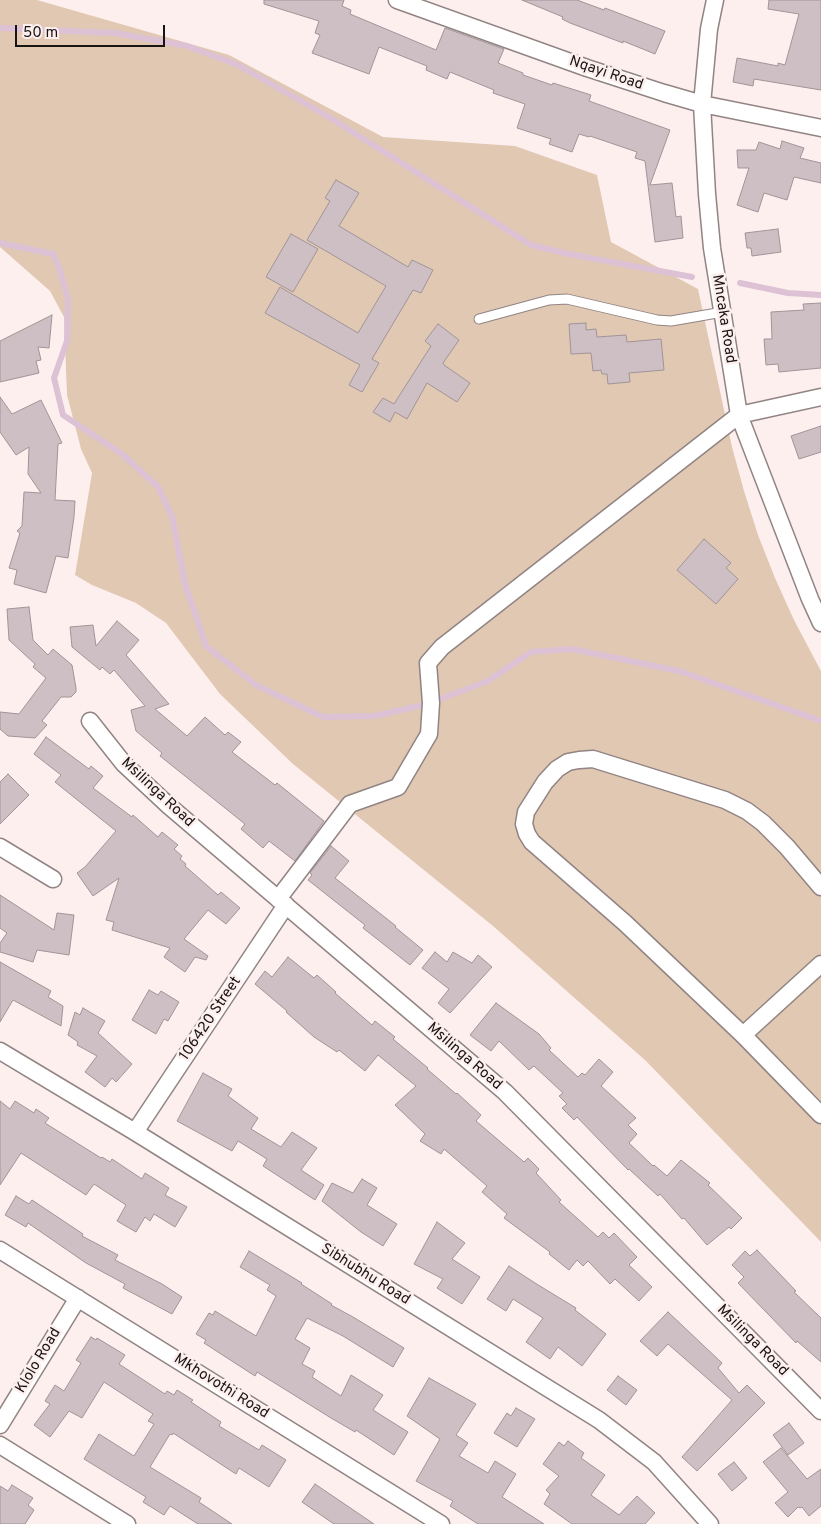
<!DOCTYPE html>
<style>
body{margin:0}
#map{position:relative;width:821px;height:1524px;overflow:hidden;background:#feefef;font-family:Overpass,sans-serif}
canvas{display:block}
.scale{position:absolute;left:15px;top:25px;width:150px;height:22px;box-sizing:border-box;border:2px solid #191414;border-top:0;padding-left:6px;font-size:15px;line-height:18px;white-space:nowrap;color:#191414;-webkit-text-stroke:4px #feefef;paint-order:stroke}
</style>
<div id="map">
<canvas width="821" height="1524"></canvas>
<div class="scale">50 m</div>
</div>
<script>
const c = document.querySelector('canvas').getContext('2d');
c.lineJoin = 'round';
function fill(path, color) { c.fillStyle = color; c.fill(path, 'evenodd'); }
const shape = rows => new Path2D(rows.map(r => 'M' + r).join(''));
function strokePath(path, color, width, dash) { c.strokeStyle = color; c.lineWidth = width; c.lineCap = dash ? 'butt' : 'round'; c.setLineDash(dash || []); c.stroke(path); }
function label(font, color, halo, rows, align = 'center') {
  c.font = font + ' Overpass,sans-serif'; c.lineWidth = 5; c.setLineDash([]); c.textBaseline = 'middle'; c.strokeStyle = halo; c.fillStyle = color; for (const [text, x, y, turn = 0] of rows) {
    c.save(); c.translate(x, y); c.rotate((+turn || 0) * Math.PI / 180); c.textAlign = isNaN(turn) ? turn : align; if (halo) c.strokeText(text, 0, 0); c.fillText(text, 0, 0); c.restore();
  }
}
const green = shape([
 [0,0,37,0,229,55,383,137,515,146,597,175,611,242,698,289,732,447,744,491,758,535,775,578,794,620,821,671,821,1242,646,1061,493,926,293,764,220,694,166,623,136,603,92,585,75,575,92,473,81,449,67,395,64,317,50,291,0,247]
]);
const stream = shape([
 [0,28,115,33,187,46,238,65,329,117,531,245,569,254,692,277],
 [0,243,53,254,59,267,68,299,67,341,54,378,63,415,122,454,158,487,172,516,185,584,206,646,256,685,323,717,375,716,427,704,488,681,531,652,572,649,679,671,821,721],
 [740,283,788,293,821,295]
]);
const building = shape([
 [264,0,344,0,342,6,351,10,350,14,436,50,445,28,504,49,498,63,523,73,523,75,552,85,553,83,591,95,589,101,670,130,650,185,672,183,676,217,681,216,683,238,655,242,645,161,635,158,637,152,590,136,589,137,579,134,572,152,549,144,551,139,517,128,525,104,493,93,494,90,450,72,447,79,426,70,427,66,379,47,369,74,312,53,320,35,315,33,319,21,264,4,264,0],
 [522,0,577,0,604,10,605,8,665,31,655,54,623,41,623,43,570,23,562,19,563,17,522,0],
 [769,0,821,0,821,90,754,79,753,86,733,82,737,58,778,66,778,63,785,65,799,14,768,9,769,0],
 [782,141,804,148,800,158,821,163,821,183,794,177,787,200,764,193,758,212,737,205,749,168,738,168,737,150,756,150,759,142,780,149,782,141],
 [336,180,359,193,339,226,408,267,412,260,433,270,421,293,413,290,372,359,379,363,362,392,349,385,360,365,265,313,280,287,358,333,386,286,307,240,330,201,325,198,336,180],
 [778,229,781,252,752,256,751,248,747,248,745,233,778,229],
 [291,234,318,249,293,292,266,277,291,234],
 [821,303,821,368,779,372,778,364,766,365,764,339,772,339,771,312,804,310,803,304,821,303],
 [52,315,49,348,38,347,41,360,36,361,39,373,0,382,0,341,52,315],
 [586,323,586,330,596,329,597,337,626,335,627,342,661,339,664,370,629,373,630,382,608,384,607,374,602,374,601,370,593,371,591,353,571,354,569,324,586,323],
 [438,324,459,340,443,363,444,365,470,383,457,402,427,383,407,419,395,412,390,422,373,412,383,398,394,404,431,346,425,341,438,324],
 [0,397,12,414,41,400,62,443,58,444,55,500,75,501,74,517,68,558,56,556,46,593,14,584,17,570,9,568,20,533,17,531,22,526,24,492,41,493,28,474,29,447,16,455,0,432,0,397],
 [821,426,821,452,799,459,791,436,821,426],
 [704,539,731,563,726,568,738,579,716,604,677,570,704,539],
 [29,607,33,640,48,655,53,649,72,665,76,688,76,692,71,697,61,697,42,721,47,725,35,738,8,736,0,729,0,712,19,714,46,678,33,667,35,664,9,640,7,609,29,607],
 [117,621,139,640,126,655,169,704,155,709,187,736,205,717,225,735,228,732,241,742,232,752,275,785,277,783,324,821,295,861,269,841,263,848,241,829,245,824,160,756,162,753,136,731,131,710,145,706,114,670,110,674,102,667,100,670,72,647,70,627,93,625,96,646,117,621],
 [46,737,89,769,91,766,103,776,93,788,132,817,133,815,158,837,162,832,178,845,174,849,182,856,180,859,186,864,185,866,218,895,221,892,240,908,226,924,208,910,184,939,208,956,206,960,195,957,185,972,164,957,170,948,112,930,114,922,106,920,119,878,93,896,77,873,85,867,116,831,55,782,61,775,34,754,46,737],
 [8,774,29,795,0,824,0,782,8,774],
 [331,846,349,861,335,878,396,926,395,927,423,950,410,965,363,928,365,925,308,880,312,875,310,873,331,846],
 [0,895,54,930,57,913,74,915,69,955,37,950,33,962,0,952,0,943,7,933,0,928,0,895],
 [435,952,447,962,453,952,472,963,478,955,492,967,450,1013,438,1003,449,989,422,968,435,952],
 [288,957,314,978,317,975,336,992,335,993,372,1025,375,1021,395,1037,393,1039,428,1068,427,1069,456,1094,457,1093,481,1115,476,1121,524,1162,528,1158,539,1169,536,1173,561,1200,559,1202,598,1237,603,1232,609,1238,614,1233,637,1257,629,1265,652,1287,639,1301,615,1279,610,1284,588,1261,583,1266,577,1260,569,1270,549,1254,550,1252,504,1218,507,1214,482,1192,487,1186,444,1149,441,1154,420,1141,425,1134,395,1105,416,1086,378,1055,365,1071,339,1050,337,1052,314,1037,286,1012,287,1011,255,984,265,971,272,977,288,957],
 [0,962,51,991,48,997,63,1006,61,1026,13,1000,0,1022,0,962],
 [149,990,158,995,161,991,179,1002,168,1021,164,1019,156,1034,132,1020,149,990],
 [496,1003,539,1034,551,1048,549,1050,578,1077,582,1073,585,1075,599,1059,613,1072,601,1086,636,1118,628,1125,637,1134,629,1143,653,1166,654,1165,667,1176,681,1160,710,1183,708,1185,742,1218,731,1229,729,1227,707,1245,684,1218,682,1219,660,1194,658,1196,629,1169,628,1170,577,1117,574,1120,562,1108,567,1104,559,1096,563,1093,534,1066,529,1070,499,1041,491,1051,470,1035,496,1003],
 [83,1008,105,1021,98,1033,132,1064,116,1082,112,1078,105,1087,85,1072,97,1056,77,1045,78,1042,68,1035,75,1012,80,1015,83,1008],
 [203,1073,232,1089,228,1096,258,1118,251,1129,281,1147,292,1132,317,1148,301,1170,324,1185,315,1200,263,1166,267,1159,238,1141,232,1151,177,1121,203,1073],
 [0,1101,10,1109,15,1101,34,1113,36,1109,49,1118,45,1123,101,1158,102,1157,110,1162,112,1159,142,1179,145,1173,169,1188,165,1195,187,1207,175,1227,154,1214,150,1221,145,1217,136,1232,117,1221,126,1205,94,1184,86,1195,21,1153,0,1185,0,1101],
 [362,1179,377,1188,367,1205,397,1224,383,1246,361,1232,322,1201,332,1183,353,1193,362,1179],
 [16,1196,29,1204,32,1200,83,1234,82,1236,118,1255,115,1260,162,1284,182,1297,172,1314,123,1288,125,1284,86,1263,28,1223,26,1227,5,1215,16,1196],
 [437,1222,465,1243,452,1259,480,1277,462,1304,437,1288,443,1279,414,1264,437,1222],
 [757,1250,796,1291,794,1292,821,1318,821,1362,797,1341,796,1343,738,1283,744,1277,732,1265,745,1251,750,1256,757,1250],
 [249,1251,302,1283,301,1284,332,1304,331,1305,353,1317,404,1348,393,1367,343,1336,307,1318,295,1339,310,1348,302,1364,315,1371,312,1377,341,1396,351,1375,383,1395,373,1410,408,1432,394,1455,356,1430,355,1432,331,1418,257,1372,255,1376,204,1343,206,1340,196,1334,209,1313,213,1315,215,1311,256,1336,276,1296,267,1290,270,1285,240,1267,249,1251],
 [509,1266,535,1283,576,1308,575,1310,606,1334,582,1366,558,1347,550,1359,526,1342,543,1318,513,1299,506,1311,487,1299,509,1266],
 [668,1312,722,1363,718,1368,739,1393,747,1385,765,1403,697,1471,682,1457,732,1400,668,1344,657,1356,640,1341,668,1312],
 [91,1337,96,1340,97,1338,125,1355,119,1364,165,1394,167,1391,174,1395,177,1390,193,1400,191,1402,221,1422,219,1426,259,1450,262,1445,286,1460,269,1487,239,1468,236,1474,173,1433,172,1435,170,1434,150,1467,201,1498,199,1502,232,1524,198,1524,170,1506,164,1515,143,1502,146,1497,84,1459,99,1434,134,1456,154,1424,148,1421,153,1414,104,1382,82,1418,69,1411,50,1437,34,1425,50,1404,45,1401,55,1385,64,1391,81,1363,76,1360,91,1337],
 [618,1376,637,1390,626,1405,607,1390,618,1376],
 [429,1378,476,1404,456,1435,468,1443,459,1456,488,1473,495,1461,516,1474,502,1497,544,1524,478,1524,450,1506,453,1501,416,1481,440,1439,407,1416,429,1378],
 [516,1408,535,1419,517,1447,494,1433,507,1413,511,1416,516,1408],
 [789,1423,804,1443,788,1455,773,1435,789,1423],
 [568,1441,584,1453,581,1458,605,1475,591,1495,619,1515,637,1496,655,1513,645,1524,572,1524,544,1504,550,1494,546,1490,559,1476,543,1464,559,1442,564,1446,568,1441],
 [781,1448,807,1479,821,1469,821,1506,809,1516,802,1507,800,1508,798,1507,788,1517,775,1503,788,1492,763,1462,781,1448],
 [734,1462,747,1478,732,1491,718,1474,734,1462],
 [315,1484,374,1524,334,1524,302,1502,315,1484],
 [12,1485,33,1498,28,1505,34,1510,25,1524,0,1524,0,1486,8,1491,12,1485]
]);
const service = shape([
 [479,319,549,300,567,299,657,320,671,321,723,312]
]);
const minor = shape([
 [397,0,587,68,664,93,702,104,821,128],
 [715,0,709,29,702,104,707,194,712,248,739,415,810,599,821,623],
 [90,721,124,764,169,806,505,1092,821,1411],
 [0,847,53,879],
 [821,887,787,847,763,823,747,811,725,800,593,759,579,760,568,762,557,769,545,782,526,812,524,824,527,834,532,842,625,923,743,1035,821,1115],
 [278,899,350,804,398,787,429,734,431,703,428,663,442,647,739,415,821,397],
 [743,1035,821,964],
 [0,1051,135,1132,599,1420,654,1462,710,1524],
 [135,1132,286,905],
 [0,1250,441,1524],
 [0,1425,78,1298],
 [0,1445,127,1524]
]);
const streetNames = [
 ["Nqayi Road",606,74,19],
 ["Mncaka Road",723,319,81],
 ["Msilinga Road",157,793,43],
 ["106420 Street",211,1019,-56],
 ["Msilinga Road",464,1057,41],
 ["Sibhubhu Road",365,1275,32],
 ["Msilinga Road",752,1341,45],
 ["Klolo Road",39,1361,-59],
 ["Mkhovothi Road",221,1387,32]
];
fill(green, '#e1c8b3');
strokePath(stream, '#ddc1d4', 6);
fill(building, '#cdbfc3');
strokePath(building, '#a19498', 1);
strokePath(service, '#918483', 11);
strokePath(minor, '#918483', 19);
strokePath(service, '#fff', 9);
strokePath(minor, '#fff', 16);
label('15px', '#191414', '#feefef', streetNames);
</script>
